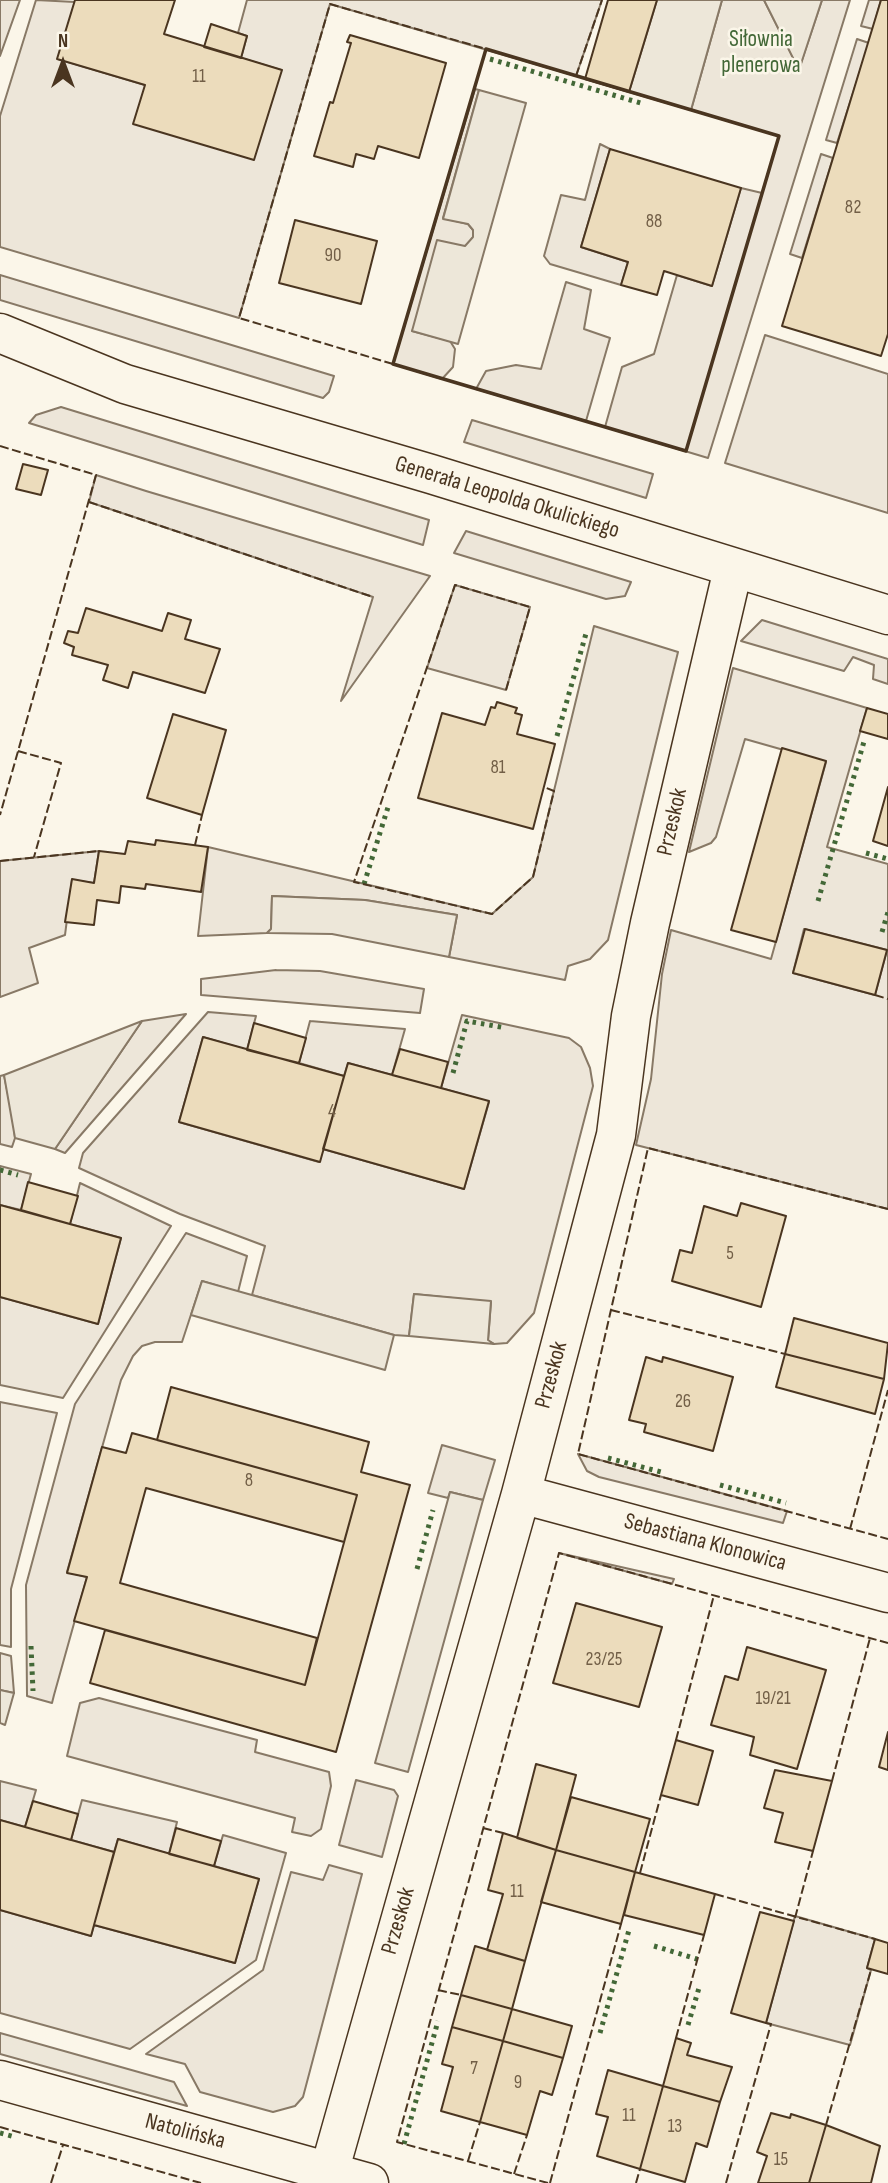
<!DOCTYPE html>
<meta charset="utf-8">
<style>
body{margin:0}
#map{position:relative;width:888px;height:2183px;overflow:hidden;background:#fbf6e9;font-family:"Sofia Sans Condensed",sans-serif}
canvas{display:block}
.north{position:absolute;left:28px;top:28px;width:70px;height:70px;-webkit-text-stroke:5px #fbf6e9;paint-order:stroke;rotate:0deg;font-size:19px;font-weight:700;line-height:28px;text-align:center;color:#4a3520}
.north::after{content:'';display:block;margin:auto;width:24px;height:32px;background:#4a3520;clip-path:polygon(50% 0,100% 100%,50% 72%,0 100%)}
</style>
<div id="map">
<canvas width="888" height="2183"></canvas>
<div class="north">N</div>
</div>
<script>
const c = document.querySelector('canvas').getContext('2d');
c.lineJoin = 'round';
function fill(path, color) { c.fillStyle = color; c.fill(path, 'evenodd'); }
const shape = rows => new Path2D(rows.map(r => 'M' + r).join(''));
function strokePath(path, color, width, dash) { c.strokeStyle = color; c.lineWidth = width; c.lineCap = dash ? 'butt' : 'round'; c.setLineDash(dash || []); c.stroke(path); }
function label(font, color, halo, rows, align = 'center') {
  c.font = font + ' "Sofia Sans Condensed",sans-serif'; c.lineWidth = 5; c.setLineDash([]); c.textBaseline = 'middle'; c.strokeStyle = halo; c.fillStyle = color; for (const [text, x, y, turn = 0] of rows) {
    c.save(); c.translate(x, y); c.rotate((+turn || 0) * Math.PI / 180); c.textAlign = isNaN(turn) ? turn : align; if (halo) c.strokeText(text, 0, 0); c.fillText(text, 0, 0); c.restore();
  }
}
const green = shape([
 [0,0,20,0,0,56,0,0],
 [36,0,75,2,58,59,145,85,281,70,241,58,247,36,238,33,247,0,602,0,576,76,330,4,239,318,0,247,0,116,36,0],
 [722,0,764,0,799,69,822,0,850,0,708,458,605,427,622,367,654,354,677,275,712,286,741,188,762,193,779,136,691,110,722,0],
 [869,0,881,0,873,29,861,26,869,0],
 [857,39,869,43,837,143,826,140,857,39],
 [475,89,479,90,443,218,468,224,473,230,473,237,412,331,450,341,455,349,453,367,442,379,393,364,475,89],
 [600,144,610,149,581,247,628,262,621,285,550,264,544,256,561,195,585,200,600,144],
 [821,154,833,158,802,258,790,254,821,154],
 [0,275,334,376,329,392,323,398,0,300,0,275],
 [566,282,591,290,584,329,610,338,586,421,476,389,486,371,516,365,541,369,566,282],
 [765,335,888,374,888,513,725,463,765,335],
 [61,407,429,520,423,545,29,423,36,415,61,407],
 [472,420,653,474,646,498,464,442,472,420],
 [96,475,146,491,430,576,341,701,373,597,89,502,96,475],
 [466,531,631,582,625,596,606,599,454,553,466,531],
 [455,585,530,607,506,690,427,668,455,585],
 [762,620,888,659,888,684,873,679,874,665,853,657,844,671,741,641,762,620],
 [594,626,678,652,608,940,590,959,568,966,565,980,449,957,457,915,365,900,272,896,271,929,267,933,198,936,208,847,492,914,533,877,594,626],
 [733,668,867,708,827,847,888,864,888,1209,636,1145,651,1079,662,974,671,930,771,959,826,762,745,739,716,837,711,843,689,852,733,668],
 [804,929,887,950,875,995,793,973,804,929],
 [99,851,94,883,72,880,65,935,29,948,38,983,0,997,0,861,99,851],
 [276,970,320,971,424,989,420,1013,201,995,201,979,276,970],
 [208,1012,256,1016,247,1050,203,1037,179,1122,319,1162,323,1149,464,1189,489,1102,441,1088,462,1015,569,1038,581,1047,590,1068,593,1086,534,1313,507,1343,494,1344,488,1341,491,1302,414,1294,409,1336,394,1335,252,1295,265,1246,180,1214,79,1168,83,1153,208,1012],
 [186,1014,65,1153,55,1149,142,1021,186,1014],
 [310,1021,405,1029,392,1075,348,1063,344,1076,299,1063,310,1021],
 [4,1075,13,1119,15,1138,12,1147,0,1144,0,1076,4,1075],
 [0,1166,31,1174,21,1210,0,1205,0,1166],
 [80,1183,171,1226,63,1398,0,1385,0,1297,98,1324,121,1238,70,1224,80,1183],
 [186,1233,247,1256,238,1292,202,1281,182,1342,155,1342,142,1346,133,1356,121,1380,67,1572,87,1577,54,1695,52,1703,27,1696,26,1585,75,1404,186,1233],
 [0,1402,57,1413,11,1589,11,1647,0,1645,0,1402],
 [442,1445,495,1460,483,1500,450,1492,448,1498,428,1493,442,1445],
 [578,1454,787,1511,783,1523,599,1477,587,1471,578,1454],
 [559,1553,674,1579,672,1584,559,1553],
 [0,1653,11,1656,14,1693,0,1690,0,1653],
 [99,1698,257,1740,255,1752,329,1772,331,1786,321,1829,311,1836,292,1832,295,1818,67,1756,80,1703,99,1698],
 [356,1780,394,1790,398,1796,382,1857,339,1845,356,1780],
 [0,1781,36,1790,25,1827,0,1820,0,1781],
 [82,1800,177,1822,169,1854,118,1839,114,1852,71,1840,82,1800],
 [223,1835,286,1853,256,1960,130,2049,0,2013,0,1910,91,1936,94,1925,235,1963,259,1879,214,1866,223,1835],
 [329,1865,362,1874,303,2097,295,2106,273,2112,200,2092,185,2064,146,2054,263,1970,291,1872,323,1880,329,1865],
 [795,1916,875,1939,867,1968,871,1970,850,2045,766,2023,795,1916]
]);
const parking = shape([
 [657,0,722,0,691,110,629,92,657,0],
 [764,0,822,0,799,70,764,0],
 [479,90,526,103,458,344,412,331,437,240,465,246,473,237,473,230,468,224,443,219,479,90],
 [272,896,365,900,457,915,449,957,332,934,267,933,271,929,272,896],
 [142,1021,55,1149,15,1138,4,1075,142,1021],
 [202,1281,394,1335,385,1370,191,1315,202,1281],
 [414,1294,491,1301,488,1340,494,1344,409,1336,414,1294],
 [450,1492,483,1500,408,1772,375,1763,450,1492],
 [0,1690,14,1693,5,1725,0,1723,0,1690],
 [0,2033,174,2082,187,2106,0,2054,0,2033]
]);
const building = shape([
 [75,0,175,0,164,34,282,70,254,160,133,124,145,85,57,59,75,0],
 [608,0,657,0,629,92,585,79,608,0],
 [881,0,888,0,888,334,881,356,782,326,881,0],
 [211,24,247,36,241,58,204,47,211,24],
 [350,35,446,63,419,158,378,146,374,159,356,154,353,167,314,156,330,102,333,103,351,43,347,42,350,35],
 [610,149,741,188,712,286,664,271,657,295,621,285,628,262,581,247,610,149],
 [295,220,377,241,361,304,279,283,295,220],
 [23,464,48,470,41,495,16,489,23,464],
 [86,608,162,631,168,613,191,620,185,639,220,649,205,693,133,672,128,688,103,680,108,665,72,655,74,647,64,643,68,631,78,633,86,608],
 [497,702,517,708,515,713,522,715,517,734,555,744,533,829,418,798,442,713,485,725,491,707,495,708,497,702],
 [867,708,888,714,888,739,860,731,867,708],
 [173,714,226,730,202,815,147,798,173,714],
 [782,748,826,761,776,942,731,930,782,748],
 [888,787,888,846,873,841,888,787],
 [156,840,208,847,201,892,146,884,145,889,121,886,119,903,97,900,94,925,65,922,72,879,94,883,99,851,125,854,128,841,155,845,156,840],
 [805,929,887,950,875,995,793,973,805,929],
 [254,1023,306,1038,299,1063,247,1050,254,1023],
 [203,1037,344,1076,320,1162,179,1122,203,1037],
 [400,1049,448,1062,441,1088,392,1075,400,1049],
 [348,1063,489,1101,464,1189,323,1149,348,1063],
 [28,1182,78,1196,70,1224,21,1210,28,1182],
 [741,1203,786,1216,761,1307,672,1281,680,1250,692,1253,704,1206,737,1216,741,1203],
 [0,1205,121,1238,98,1324,0,1297,0,1205],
 [794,1318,888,1343,884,1379,785,1354,794,1318],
 [785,1354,884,1379,875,1414,776,1387,785,1354],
 [646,1357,662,1362,663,1357,733,1377,713,1451,644,1432,646,1424,629,1420,646,1357],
 [171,1387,369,1442,361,1472,410,1485,336,1752,90,1683,105,1630,305,1685,357,1495,157,1440,171,1387],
 [132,1433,357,1495,344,1542,146,1488,120,1583,317,1638,305,1685,74,1621,87,1577,67,1573,102,1447,126,1453,132,1433],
 [576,1603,662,1627,639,1707,553,1683,576,1603],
 [747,1647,826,1670,797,1769,750,1755,754,1737,711,1725,725,1676,738,1680,747,1647],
 [888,1732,888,1770,879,1767,888,1732],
 [676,1740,713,1751,698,1805,661,1795,676,1740],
 [536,1764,576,1775,556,1850,517,1838,536,1764],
 [775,1770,832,1781,813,1851,775,1842,783,1813,764,1808,775,1770],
 [571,1797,650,1819,635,1872,556,1850,571,1797],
 [33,1801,78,1814,71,1840,25,1827,33,1801],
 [0,1820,114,1852,91,1936,0,1910,0,1820],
 [176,1828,221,1841,214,1866,169,1854,176,1828],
 [503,1833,556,1850,525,1961,487,1950,503,1894,488,1890,503,1833],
 [118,1839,259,1879,235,1963,94,1925,118,1839],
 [556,1850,635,1872,621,1924,541,1902,556,1850],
 [635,1872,715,1894,704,1935,624,1915,635,1872],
 [760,1912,794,1921,766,2023,731,2013,760,1912],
 [875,1939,888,1943,888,1974,867,1968,875,1939],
 [475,1946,525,1961,512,2009,461,1995,475,1946],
 [461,1995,512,2009,503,2041,452,2027,461,1995],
 [512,2009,572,2026,563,2058,503,2041,512,2009],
 [452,2027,503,2041,480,2122,441,2111,453,2067,442,2064,452,2027],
 [676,2038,691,2043,687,2055,732,2067,720,2102,663,2086,676,2038],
 [503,2041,563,2058,552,2095,540,2091,527,2135,480,2122,503,2041],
 [608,2070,663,2086,640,2169,597,2156,608,2117,596,2114,608,2070],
 [663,2086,720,2102,707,2147,696,2143,685,2182,640,2169,663,2086],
 [771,2113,790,2118,791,2114,826,2125,809,2183,758,2183,767,2156,757,2152,771,2113],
 [826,2125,880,2146,871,2183,809,2183,826,2125]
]);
const street = shape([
 [521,1494,888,1593],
 [0,2080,369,2183],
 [329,2172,521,1494,616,1135,631,1016,650,923,733,569]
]);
const secondary = shape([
 [0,333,125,384,431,474,888,615]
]);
const hedge = shape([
 [490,59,644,104],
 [557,736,587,630],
 [866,853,888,859],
 [364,884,389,804],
 [818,901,865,738],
 [882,932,888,912],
 [453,1073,467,1021,506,1028],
 [0,1170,18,1175],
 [608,1458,661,1472],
 [720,1485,786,1503],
 [417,1569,433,1510],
 [31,1646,33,1691],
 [654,1946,697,1959],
 [688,2025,699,1988],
 [600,2033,629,1930],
 [0,2133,15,2137],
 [404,2144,438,2021]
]);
const fence = shape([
 [576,76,602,0],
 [393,364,239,318,330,4,486,49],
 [0,446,96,475,0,815],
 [89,502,373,597],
 [506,690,530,607,455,585,354,882,492,914,533,877,554,791,544,787],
 [18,751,61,763,34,857],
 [195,845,202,815],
 [0,861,99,851],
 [875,995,888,999],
 [888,1209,648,1148,578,1454,888,1539],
 [611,1310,785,1354],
 [850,1529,888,1390],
 [676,1740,714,1595],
 [832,1781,870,1638],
 [483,1828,503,1833],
 [640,1873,661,1795],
 [715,1894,875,1939],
 [795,1918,813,1851],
 [438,1990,461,1995],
 [676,2038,704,1935],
 [826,2125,871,1970],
 [0,2127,201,2183],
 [468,2161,480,2122],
 [514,2174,527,2135],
 [51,2183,63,2145],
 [548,2183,397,2142,559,1553,888,1643],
 [550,2183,621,1924],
 [636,2183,640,2169],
 [726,2183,771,2024,766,2023]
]);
const wall = shape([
 [486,49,779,136,686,451,393,364,486,49]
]);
const numberNames = [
 ["11",199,77],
 ["82",853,208],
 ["88",654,222],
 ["90",333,256],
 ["81",498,768],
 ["4",332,1112],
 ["5",730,1254],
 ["26",683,1402],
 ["8",249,1481],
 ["23/25",604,1660],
 ["19/21",773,1699],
 ["11",517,1892],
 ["7",474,2069],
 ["9",518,2083],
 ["11",629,2116],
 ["13",675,2127],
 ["15",781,2160]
];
const parkNames = [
 ["Siłownia",761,40],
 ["plenerowa",761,66]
];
const streetNames = [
 ["Generała Leopolda Okulickiego",507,498,17],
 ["Przeskok",673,822,-77],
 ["Przeskok",552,1375,-75],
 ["Sebastiana Klonowica",705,1543,15],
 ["Przeskok",399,1921,-74],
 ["Natolińska",185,2132,15]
];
fill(green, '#ede6d9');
strokePath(green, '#887966', 2);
fill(parking, '#ede7d9');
strokePath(parking, '#887966', 2);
fill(building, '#ecdcbc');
strokePath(building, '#4a3520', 2);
strokePath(street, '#4a3520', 41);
strokePath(secondary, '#4a3520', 41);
strokePath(street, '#fbf6e9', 38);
strokePath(secondary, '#fbf6e9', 38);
strokePath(hedge, '#436837', 5, [3.5, 5]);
strokePath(fence, '#4a3520', 2, [9, 3.5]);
strokePath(wall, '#4a3520', 3.5);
label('19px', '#725f47', null, numberNames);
label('23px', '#436837', '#fbf6e9', parkNames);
label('23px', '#4a3520', '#fbf6e9', streetNames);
</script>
